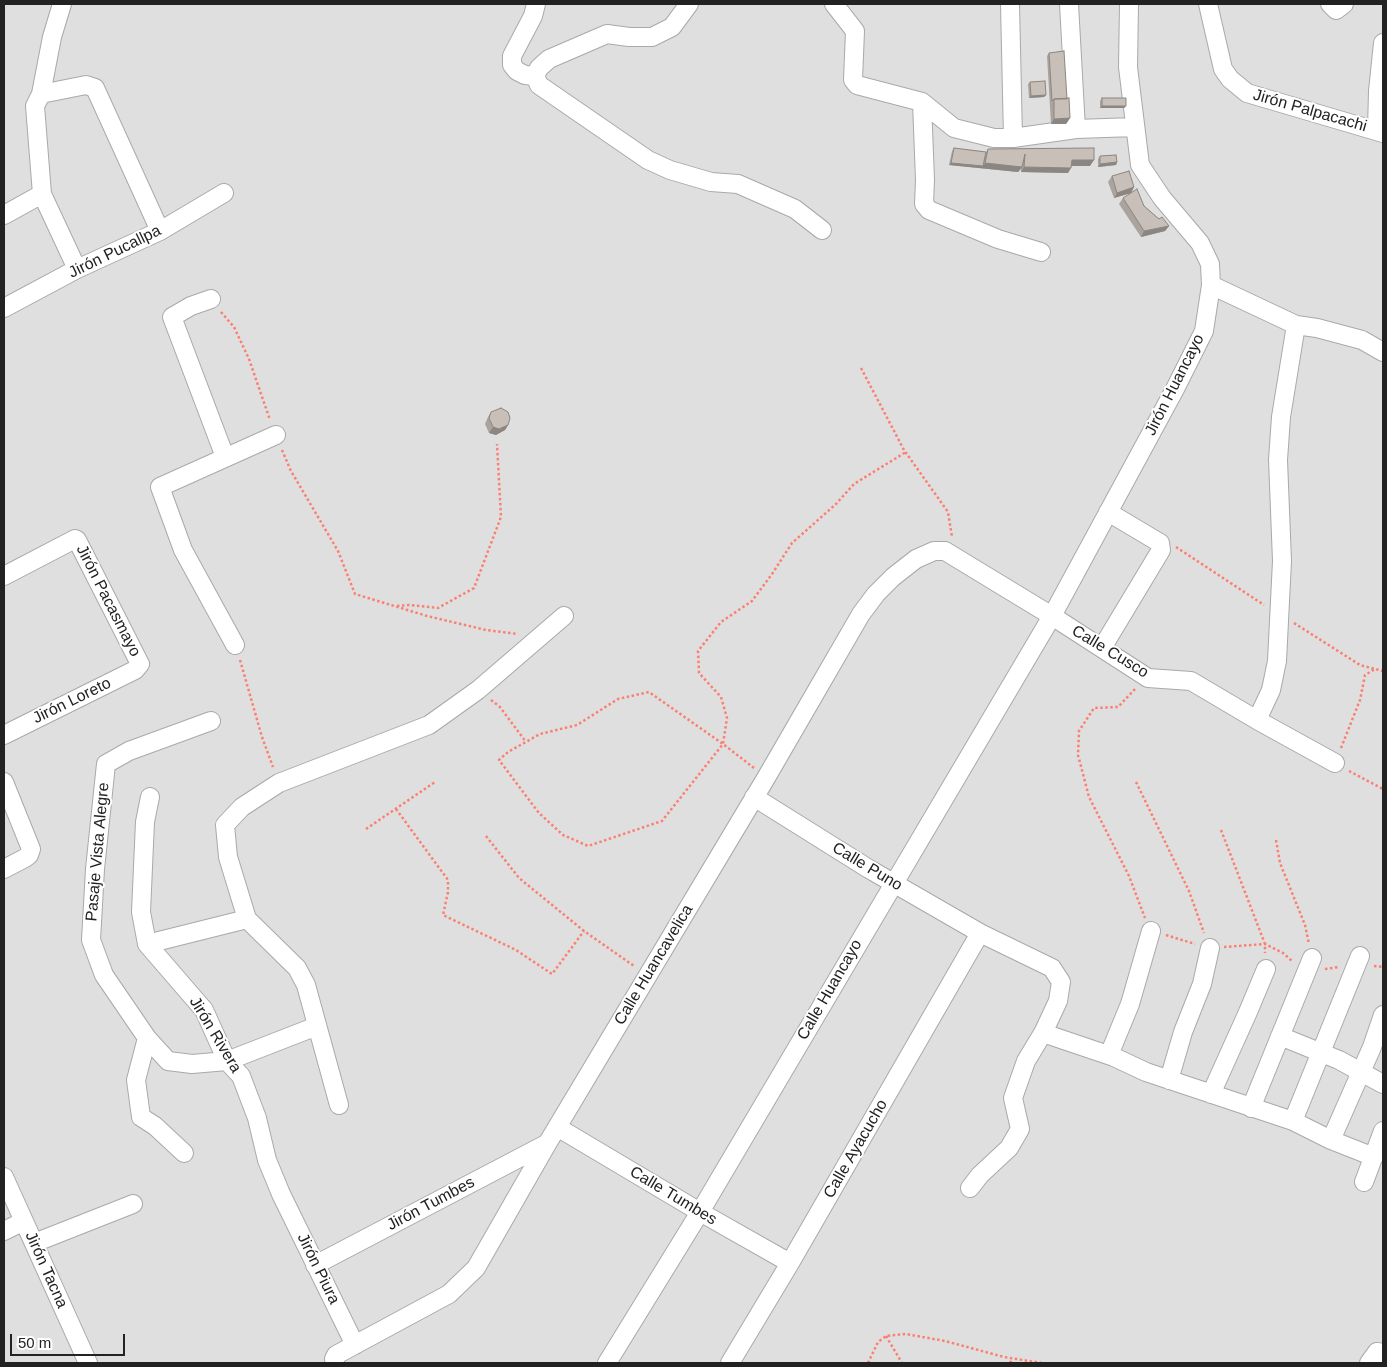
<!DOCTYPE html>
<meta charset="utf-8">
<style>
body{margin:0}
#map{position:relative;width:1387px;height:1367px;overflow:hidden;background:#f2efe9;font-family:Helvetica,sans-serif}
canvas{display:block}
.frame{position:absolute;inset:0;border:5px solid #222;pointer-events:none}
.scale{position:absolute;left:10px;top:1334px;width:115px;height:22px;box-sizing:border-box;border:2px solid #222;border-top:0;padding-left:6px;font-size:15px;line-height:18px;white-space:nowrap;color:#222;-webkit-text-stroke:4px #fff;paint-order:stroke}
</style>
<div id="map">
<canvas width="1387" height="1367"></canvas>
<div class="frame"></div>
<div class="scale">50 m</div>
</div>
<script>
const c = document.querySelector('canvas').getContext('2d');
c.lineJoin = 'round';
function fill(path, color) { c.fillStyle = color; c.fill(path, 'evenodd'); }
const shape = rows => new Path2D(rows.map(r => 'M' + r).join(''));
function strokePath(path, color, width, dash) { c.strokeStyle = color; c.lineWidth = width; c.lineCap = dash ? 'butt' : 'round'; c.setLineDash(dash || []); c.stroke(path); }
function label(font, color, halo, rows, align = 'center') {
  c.font = font + ' Helvetica,sans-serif'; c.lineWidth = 4; c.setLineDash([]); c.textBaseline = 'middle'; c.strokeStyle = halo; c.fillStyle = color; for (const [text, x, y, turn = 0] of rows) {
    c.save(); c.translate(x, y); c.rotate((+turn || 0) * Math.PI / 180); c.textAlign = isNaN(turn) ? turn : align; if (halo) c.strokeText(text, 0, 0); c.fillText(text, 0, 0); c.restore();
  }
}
const residential = shape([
 [4,4,1383,4,1383,1363,4,1363]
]);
const path = shape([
 [221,312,234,327,249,359,270,420],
 [861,368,904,450,948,512,952,537],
 [282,450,291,471,338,551,355,594,427,616,486,630,518,634],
 [1176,547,1264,605],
 [397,606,409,605,438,608,474,588,501,517,497,444],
 [1294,623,1360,665,1375,669],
 [240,660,262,737,273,767],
 [1135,689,1118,707,1094,708,1079,731,1078,755,1089,797,1129,876,1145,918],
 [491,700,500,707,526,742],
 [1341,748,1360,700,1365,675,1375,669,1383,671],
 [754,768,723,744,649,692,618,699,577,725,540,734,508,752,499,760,539,813,563,835,588,846,662,821,723,744,727,718,721,697,699,673,698,651,721,622,752,601,772,574,792,543,836,504,854,484,906,452],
 [1349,771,1383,789],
 [1136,782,1189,891,1204,933],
 [396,809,448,880,448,892,443,915,516,950,552,974,584,931],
 [366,829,435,782],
 [1221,830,1265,944,1265,953],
 [486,836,519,878,584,931,634,966],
 [1276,840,1280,863,1305,925,1309,944],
 [1166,935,1195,944],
 [1224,947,1265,944,1283,953,1293,962],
 [1374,966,1383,967],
 [1325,969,1339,967],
 [886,1336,902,1363],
 [868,1363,878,1342,886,1336,906,1334,945,1341,1004,1357,1042,1363],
 [1010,1363,1012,1359]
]);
const minor = shape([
 [62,4,52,37,41,94,35,106,42,194,77,269],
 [689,4,672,27,652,37,629,37,607,34,549,59,539,68,535,76,539,85,648,160,670,170,711,182,738,184,795,209,822,230],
 [834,4,855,31,853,80,857,85,922,102,954,128,994,138,1013,138,1076,129,1135,127],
 [1010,4,1013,138],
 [1069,4,1076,129],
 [1208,4,1223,69,1230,79,1247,93,1383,133],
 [1330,4,1336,10,1344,4],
 [535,76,525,75,517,71,512,65,512,56,533,16,536,4],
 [41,94,86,85,95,88,160,231],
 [922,102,925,180,924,204,929,210,998,239,1041,252],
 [1377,130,1378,91,1383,43],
 [4,215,42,194],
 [1211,285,1296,325,1317,328,1362,340,1383,352],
 [211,299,191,306,172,317,225,457],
 [4,308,77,269,160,231,224,193],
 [4,576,75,539,77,540,140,664,135,670,4,735],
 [235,645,183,550,160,487,276,435],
 [1102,648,1161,550,1160,543,1108,512],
 [1257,720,1271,690,1277,661,1282,561,1278,460,1281,417,1296,325],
 [211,721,129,751,106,764,95,869,91,940,104,975,147,1038,168,1061,192,1064,227,1061,317,1026],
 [4,782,31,849,29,855,25,858,4,869],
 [150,797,145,822,141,912,147,944,204,1010,227,1061,241,1076,257,1118,267,1160,281,1194,355,1345],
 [754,797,869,869,980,933,1052,968,1061,982,1058,1001,1043,1033,1026,1061,1013,1098,1020,1129,1009,1148,980,1175,970,1188],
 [147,944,247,919],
 [1043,1033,1114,1057,1146,1072,1293,1121,1331,1140,1374,1157],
 [1280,1036,1339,1060,1383,1084],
 [147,1038,136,1080,141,1117,155,1126,184,1153],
 [1109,1055,1130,1004,1151,931],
 [1169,1080,1183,1032,1202,984,1210,948],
 [1211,1094,1248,1012,1266,969],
 [339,1105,306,985,297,968,247,919,228,857,225,825,242,807,279,783,429,725,478,690,564,616],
 [1251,1108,1312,958],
 [1293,1121,1360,956],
 [557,1127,700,1212,790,1263],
 [1331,1140,1372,1047,1383,1015],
 [4,1177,88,1363],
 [1364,1182,1383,1131],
 [4,1231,24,1221],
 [34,1243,133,1204],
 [315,1265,546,1144],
 [335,1363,334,1359,336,1355,449,1294,476,1268,547,1144,766,778,861,614,876,594,893,577,916,559,934,551,945,551,1052,616,1148,678,1191,681,1257,720,1335,763],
 [607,1363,700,1212,1052,616,1175,389,1204,331,1211,285,1210,264,1200,243,1162,198,1140,165,1128,67,1129,4],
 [730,1363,790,1263,980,933],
 [1369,1363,1377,1352,1383,1353]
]);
const wall = shape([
 [1049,53,1067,99,1070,118,1066,124,1051,124,1047,56],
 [1030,82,1046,95,1044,97,1029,98,1028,84],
 [1102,98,1126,106,1124,108,1100,108,1100,101],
 [954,148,986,152,988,149,1090,166,1071,166,1068,173,1021,172,1021,169,1018,172,949,165,952,151],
 [1100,156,1117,162,1116,165,1098,167,1098,159],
 [1112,176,1134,187,1131,193,1114,198,1108,182],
 [1123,198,1144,206,1159,219,1169,226,1165,231,1141,237,1119,204],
 [491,412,508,425,505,430,496,435,489,433,485,424,488,417]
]);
const shadedWall = shape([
 [1046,95,1044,97,1029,98,1031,96],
 [1102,106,1126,106,1124,108,1100,108],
 [1070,118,1066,124,1051,124,1054,119],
 [1072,160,1094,160,1090,166,1068,166],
 [1117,162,1116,165,1098,167,1100,164],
 [951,163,983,166,985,163,1022,167,1018,172,949,165],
 [1024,167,1071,168,1068,173,1021,172],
 [1134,187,1131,193,1114,198,1117,193],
 [1169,226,1165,231,1141,237,1144,231],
 [508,425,505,430,496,435,489,433,493,427]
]);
const building = shape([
 [1064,51,1067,99,1054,99,1052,101,1049,53,1064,51],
 [1045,81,1046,95,1031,96,1030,82,1045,81],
 [1069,98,1070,118,1054,119,1054,99,1069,98],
 [1102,98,1126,98,1126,106,1102,106,1102,98],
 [954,148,986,152,983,166,951,163,954,148],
 [1094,148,1094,160,1072,160,1071,168,1024,167,1025,154,1022,167,985,163,988,149,1094,148],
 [1116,155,1117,162,1100,164,1100,156,1116,155],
 [1129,171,1134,187,1117,193,1112,176,1129,171],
 [1137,189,1144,206,1159,219,1162,217,1169,226,1144,231,1123,198,1137,189],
 [501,408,508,412,510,418,508,425,499,429,493,427,489,418,491,412,501,408]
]);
const streetNames = [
 ["Jirón Palpacachi",1310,111,16],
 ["Jirón Pucallpa",115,252,-26],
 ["Jirón Huancayo",1175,385,-63],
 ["Jirón Pacasmayo",108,601,63],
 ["Calle Cusco",1110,652,31],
 ["Jirón Loreto",72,701,-26],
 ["Pasaje Vista Alegre",98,852,-85],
 ["Calle Puno",867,867,31],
 ["Calle Huancavelica",654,965,-59],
 ["Calle Huancayo",830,990,-60],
 ["Jirón Rivera",215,1035,59],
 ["Calle Ayacucho",856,1149,-60],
 ["Calle Tumbes",673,1196,31],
 ["Jirón Tumbes",431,1204,-28],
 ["Jirón Piura",318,1269,64],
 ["Jirón Tacna",46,1270,66]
];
fill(residential, '#e0dfdf');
strokePath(minor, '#a9a9a9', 20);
strokePath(path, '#fa8072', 2.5, [2.5, 2.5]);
strokePath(minor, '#fff', 18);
fill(wall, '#aba49e');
fill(shadedWall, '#8b8681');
fill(building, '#c7bfb8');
strokePath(building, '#8b8681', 1);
label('16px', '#222', '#fff', streetNames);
</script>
